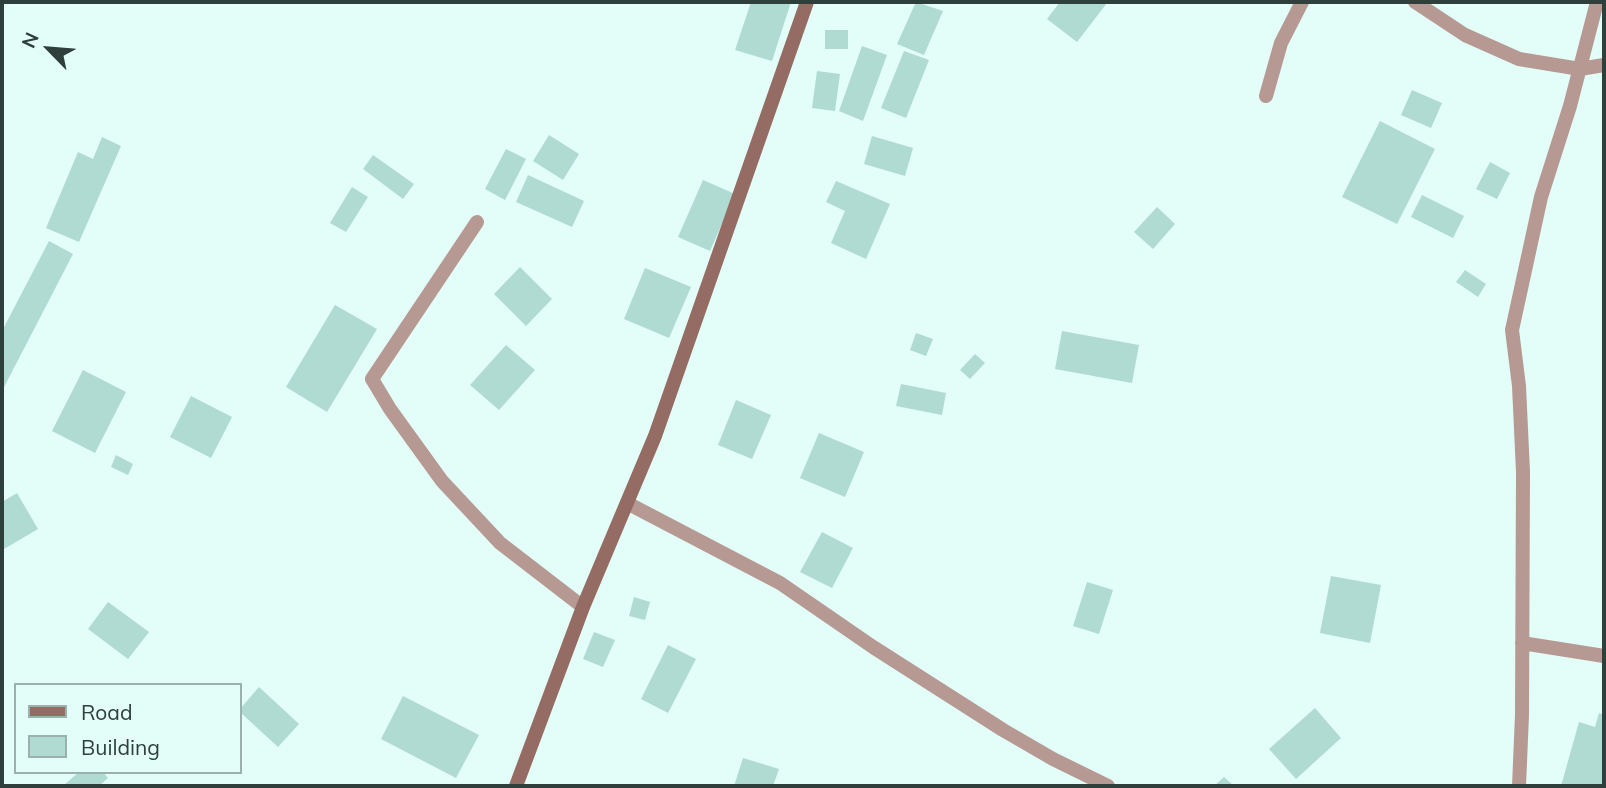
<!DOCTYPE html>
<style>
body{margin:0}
#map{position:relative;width:1606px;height:788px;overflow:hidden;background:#e3fdf8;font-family:Mulish,sans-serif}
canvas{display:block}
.frame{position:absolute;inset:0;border:4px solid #2e3f3c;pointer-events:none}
.legend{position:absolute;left:14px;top:683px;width:228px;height:91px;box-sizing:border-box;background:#e3fdf8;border:2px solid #9bb1ad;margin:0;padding:9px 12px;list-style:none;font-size:21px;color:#2e3f3c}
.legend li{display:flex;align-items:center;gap:14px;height:35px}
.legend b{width:35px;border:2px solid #9bb1ad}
.north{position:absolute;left:14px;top:14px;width:70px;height:70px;-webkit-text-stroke:5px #e3fdf8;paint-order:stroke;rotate:295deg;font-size:19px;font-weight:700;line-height:28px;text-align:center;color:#2e3f3c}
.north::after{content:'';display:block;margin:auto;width:24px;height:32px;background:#2e3f3c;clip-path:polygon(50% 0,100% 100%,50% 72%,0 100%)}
</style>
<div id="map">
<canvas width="1606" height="788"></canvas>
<div class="frame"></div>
<ul class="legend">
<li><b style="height:9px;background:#946c63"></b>Road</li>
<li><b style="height:19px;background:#afdbd3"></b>Building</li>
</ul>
<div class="north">N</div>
</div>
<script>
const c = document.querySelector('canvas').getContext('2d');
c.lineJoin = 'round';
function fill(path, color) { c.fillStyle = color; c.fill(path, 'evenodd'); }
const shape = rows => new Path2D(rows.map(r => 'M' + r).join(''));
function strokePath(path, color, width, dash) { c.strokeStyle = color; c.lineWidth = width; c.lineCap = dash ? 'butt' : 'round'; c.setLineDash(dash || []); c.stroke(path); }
const building = shape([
 [751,2,791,2,772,61,735,50],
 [916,2,943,11,924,55,897,44],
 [1060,2,1105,2,1107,3,1077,42,1047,19],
 [825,30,848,30,848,49,825,49],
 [862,46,887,55,863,121,839,111],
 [904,51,929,60,906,118,881,108],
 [817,71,840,74,835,111,812,108],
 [1412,90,1442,103,1431,128,1401,115],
 [1380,121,1435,149,1397,224,1342,197],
 [549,135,579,154,563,180,533,161],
 [872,136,913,148,905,176,864,164],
 [102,137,121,146,79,242,46,228,78,152,93,159],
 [506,149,526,159,505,200,485,189],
 [373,155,414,184,403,199,363,169],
 [1490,162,1510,173,1497,199,1476,189],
 [528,175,584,201,572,227,516,202],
 [703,180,735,194,710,251,678,237],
 [836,181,890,204,866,259,831,243,845,211,826,202],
 [352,187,368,197,346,232,330,223],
 [1422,195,1464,216,1453,238,1411,217],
 [1157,207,1175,224,1153,249,1134,232],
 [49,241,73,254,2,391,2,331],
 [520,267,552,299,526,326,494,294],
 [645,268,691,287,669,338,624,319],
 [1465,270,1486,284,1478,297,1456,282],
 [335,305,377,329,327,412,286,387],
 [1062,331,1139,345,1132,383,1055,369],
 [916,333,933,339,926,356,910,350],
 [506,345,535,370,499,410,470,385],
 [975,354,985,363,970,379,960,370],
 [83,370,126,392,95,453,52,431],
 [901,384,946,393,942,415,896,406],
 [191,396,232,417,211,458,170,437],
 [736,400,771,415,752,459,718,445],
 [819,433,864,452,845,497,800,478],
 [116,455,133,464,128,475,111,467],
 [17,493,38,529,4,549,2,545,2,502],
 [822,532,853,548,832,588,800,572],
 [1331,576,1381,585,1370,643,1320,633],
 [1087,582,1113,590,1099,634,1073,626],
 [634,597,650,602,645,620,629,616],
 [108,602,149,632,128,659,88,629],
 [594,632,615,640,603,667,583,659],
 [668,645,696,659,668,713,641,699],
 [259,687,299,724,278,747,240,712,240,709],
 [403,696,479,735,456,778,381,739],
 [1315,708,1341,738,1296,779,1269,749],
 [1599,713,1604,715,1604,786,1561,786,1579,722,1595,727],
 [743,758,779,769,773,786,734,786],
 [79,772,103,772,108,778,99,786,63,786],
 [1224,777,1234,786,1214,786]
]);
const street = shape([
 [1415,2,1465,35,1519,59,1580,69,1604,65],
 [1266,96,1281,43,1302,2],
 [477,222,372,379,390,409,442,481,500,543,583,607],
 [627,503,780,583,873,647,1003,730,1053,759,1108,786],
 [1522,643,1604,656],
 [1519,786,1522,715,1523,472,1519,386,1512,330,1541,197,1570,106,1597,2]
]);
const secondary = shape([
 [516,786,583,607,655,436,807,2]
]);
fill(building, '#afdbd3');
strokePath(street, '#b59992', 14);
strokePath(secondary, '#946c63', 14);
</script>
